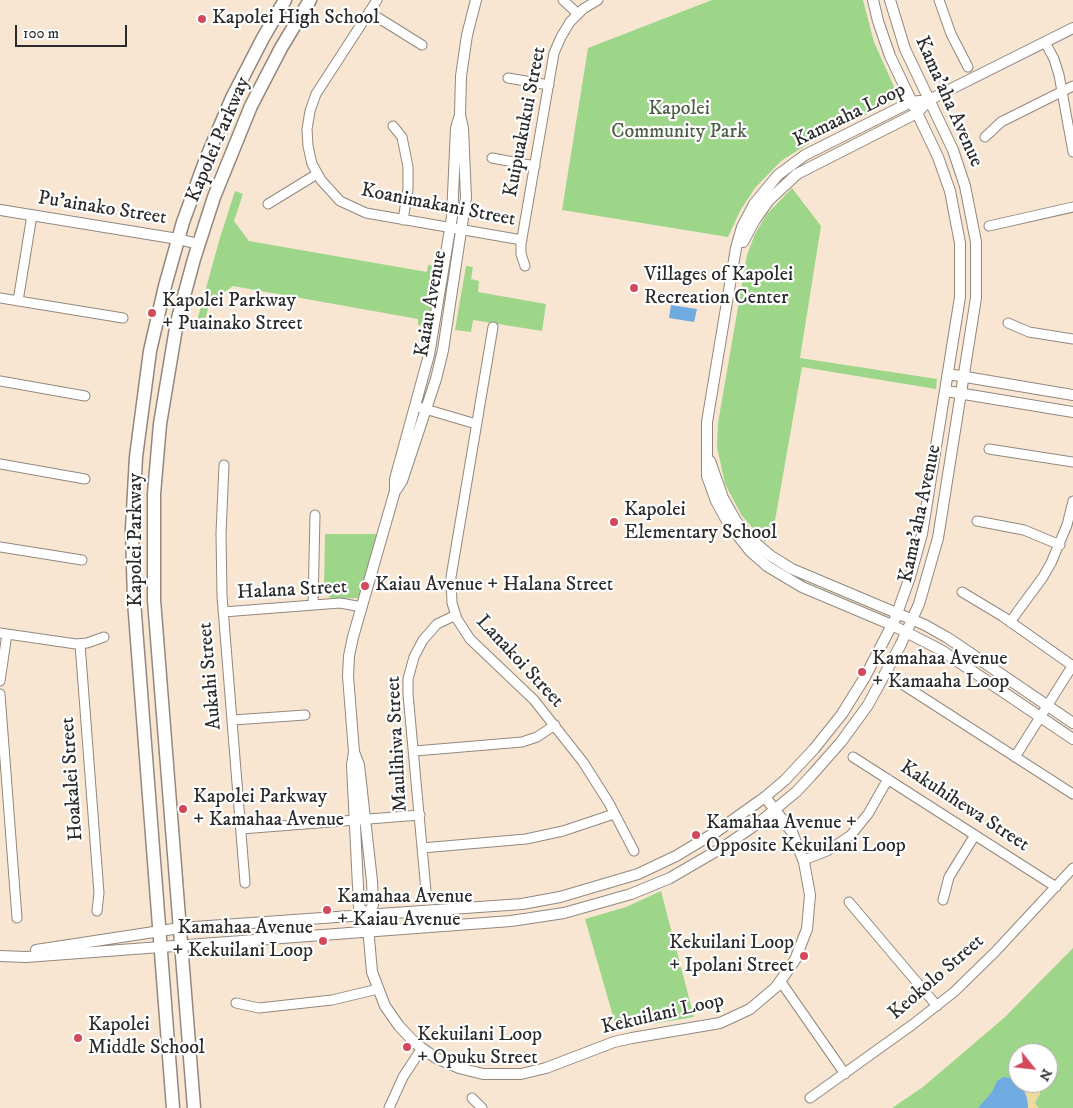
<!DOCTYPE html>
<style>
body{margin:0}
#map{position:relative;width:1073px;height:1108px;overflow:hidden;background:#f8e6d2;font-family:"IM FELL DW Pica",serif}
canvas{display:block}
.north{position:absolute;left:1008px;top:1043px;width:50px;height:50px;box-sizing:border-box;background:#fff;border:1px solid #aaa;border-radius:50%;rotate:119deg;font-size:14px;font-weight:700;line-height:20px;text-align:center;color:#2b2b2b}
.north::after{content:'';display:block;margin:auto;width:18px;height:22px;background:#d1495b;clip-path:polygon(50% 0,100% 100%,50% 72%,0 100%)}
.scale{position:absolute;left:15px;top:25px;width:112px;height:22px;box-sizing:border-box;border:2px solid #2b2b2b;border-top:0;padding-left:6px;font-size:15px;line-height:18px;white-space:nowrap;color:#2b2b2b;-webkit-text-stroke:4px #fff;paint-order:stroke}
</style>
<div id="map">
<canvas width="1073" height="1108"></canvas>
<div class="north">N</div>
<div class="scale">100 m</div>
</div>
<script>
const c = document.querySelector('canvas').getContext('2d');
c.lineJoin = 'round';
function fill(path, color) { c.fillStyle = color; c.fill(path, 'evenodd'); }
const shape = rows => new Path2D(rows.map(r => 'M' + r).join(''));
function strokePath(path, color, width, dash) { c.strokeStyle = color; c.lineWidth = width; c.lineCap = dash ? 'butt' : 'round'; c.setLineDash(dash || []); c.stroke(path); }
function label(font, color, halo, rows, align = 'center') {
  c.font = font + ' "IM FELL DW Pica",serif'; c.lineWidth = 4.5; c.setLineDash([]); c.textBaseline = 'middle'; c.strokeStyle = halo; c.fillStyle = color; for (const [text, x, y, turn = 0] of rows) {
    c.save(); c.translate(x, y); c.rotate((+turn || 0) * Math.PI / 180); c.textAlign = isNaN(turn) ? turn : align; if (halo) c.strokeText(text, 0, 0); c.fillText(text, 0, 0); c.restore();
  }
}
const green = shape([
 [712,0,863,0,874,42,899,98,811,142,781,161,755,188,740,211,728,237,562,210,588,48],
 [792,188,821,226,800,358,937,379,936,389,802,367,773,532,765,542,742,516,725,484,717,447,718,423,747,255,755,234,767,214],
 [235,191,243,194,234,221,249,241,427,272,428,265,437,266,439,259,446,260,433,336,424,334,426,326,418,325,418,319,233,286,209,304,203,329,195,328,219,241],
 [466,266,473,267,471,279,479,281,478,292,546,304,542,331,473,320,471,332,455,330],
 [325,534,383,534,360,598,333,599,326,595,324,589],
 [661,891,694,1017,617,1030,585,919,626,907],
 [1073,948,1073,1108,892,1108,923,1087,1005,1017],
 [1018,1053,1048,1053,1048,1083,1018,1083]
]);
const sand = shape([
 [1025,1083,1030,1083,1040,1091,1040,1094,1035,1103,1039,1108,1028,1108,1028,1104,1022,1085]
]);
const water = shape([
 [671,305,697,309,694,322,669,318],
 [1003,1077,1015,1079,1022,1085,1027,1098,1028,1108,978,1108,992,1092,997,1081]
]);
const minor = shape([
 [377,0,316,94,310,111,307,129,308,146,312,164,321,180,340,201,366,213,522,240],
 [563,0,578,14],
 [939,0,951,34,968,67],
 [369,12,422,45],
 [1045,42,1054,59,1059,75,1073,152],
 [508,78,549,85],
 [393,126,402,137,408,167,408,189,403,220],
 [985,137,1001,122,1073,86],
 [492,158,535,166],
 [268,204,317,174],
 [989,226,1073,207],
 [525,266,521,254,521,244,554,53,561,37,570,22,583,9,598,0],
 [0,298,123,318],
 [18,301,32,215],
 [1008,323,1029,332,1073,339],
 [493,327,451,577,452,603,457,619,470,639,534,700,583,762,609,803,634,851],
 [0,381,85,396],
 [415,406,476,424],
 [989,449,1073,462],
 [0,464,85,479],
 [224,465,221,533,222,596,245,883],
 [977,521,1024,530,1060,545],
 [0,547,82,560],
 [962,592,1002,616,1073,666],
 [313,605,315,515],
 [223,612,340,603,362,607],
 [1010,622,1043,577,1051,563,1067,525,1073,501],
 [0,633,76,644,87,643,104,637],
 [80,644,99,893,97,911],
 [0,681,7,634],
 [902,684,1073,794],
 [0,694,17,918],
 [233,720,305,715],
 [415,751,522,742,537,737,555,725],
 [853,757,1056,887],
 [1015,757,1073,665],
 [241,829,420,815],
 [422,848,526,839,563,831,614,814],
 [804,860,827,851,851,835,868,814,888,779],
 [426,891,408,694,408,679,414,657,423,640,437,624,456,615],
 [943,900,949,877,975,835],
 [849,902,937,1006],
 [781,982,845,1074],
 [236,1003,259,1008,332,1000,378,989],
 [472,1098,482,1108],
 [810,1098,912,1025,954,992,995,952,1073,868],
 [389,1108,403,1077,422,1048]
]);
const tertiary = shape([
 [929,100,911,102,805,155,778,175,754,204,742,227,736,248,707,422,707,476,716,501,728,523,750,551,767,566,802,587,892,625,941,650,1073,739],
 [0,210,178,239,198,244],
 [743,242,755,220,769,200,797,174,917,113,929,100,1073,28],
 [948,374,1073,395],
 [946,391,1073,412],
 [710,461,723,498,736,521,752,540,771,556,792,569,925,625,948,638,1073,723],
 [396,490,402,481,436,379,443,350,466,198,463,128,460,115,461,76,467,35,476,0],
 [354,752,352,765,359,907,367,915],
 [367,915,373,905,372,881,359,765,354,752,348,676,349,656,353,637,395,491,395,479,429,355,452,217,456,128,460,115],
 [367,915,372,972,385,1006,399,1026,416,1044,436,1058,459,1068,483,1074,521,1074,546,1068,614,1042,632,1038,720,1023,750,1009,776,987,795,960,807,929,810,895,804,862,792,832,765,797],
 [36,950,180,928,522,904,560,897,638,874,676,856,716,832,765,797,785,780,814,749,842,714,865,677,895,619,910,577,922,534,960,297,960,243,950,191,938,157,890,56,878,21,873,0],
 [0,956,26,957,511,921,564,913,631,894,670,878,725,846,761,821,796,792,811,776,841,742,868,705,900,646,919,604,938,538,976,298,976,242,965,186,953,150,905,49,890,0]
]);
const secondary = shape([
 [173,1108,134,601,132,529,136,457,150,351,165,286,183,222,206,159,232,98,263,38,285,0],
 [194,1108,154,600,154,494,160,424,177,322,194,259,214,197,251,106,281,48,310,0]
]);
const markers = [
 [202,19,5,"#d1495b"],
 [634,288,5,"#d1495b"],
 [152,313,5,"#d1495b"],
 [614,522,5,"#d1495b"],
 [365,586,5,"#d1495b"],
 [862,672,5,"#d1495b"],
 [183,809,5,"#d1495b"],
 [696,835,5,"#d1495b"],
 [327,910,5,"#d1495b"],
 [323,941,5,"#d1495b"],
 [804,956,5,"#d1495b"],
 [78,1038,5,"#d1495b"],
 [407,1047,5,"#d1495b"]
];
const poiNames = [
 ["Kapolei High School",212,19],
 ["Villages of Kapolei",644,276],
 ["Recreation Center",644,299],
 ["Kapolei Parkway",162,302],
 ["+ Puainako Street",162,325],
 ["Kapolei",624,511],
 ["Elementary School",624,534],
 ["Kaiau Avenue + Halana Street",375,586],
 ["Kamahaa Avenue",872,660],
 ["+ Kamaaha Loop",872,683],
 ["Kapolei Parkway",193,798],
 ["+ Kamahaa Avenue",193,821],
 ["Kamahaa Avenue +",706,824],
 ["Opposite Kekuilani Loop",706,847],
 ["Kamahaa Avenue",337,898],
 ["+ Kaiau Avenue",337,921],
 ["Kamahaa Avenue",313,929,"right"],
 ["+ Kekuilani Loop",313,952,"right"],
 ["Kekuilani Loop",794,944,"right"],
 ["+ Ipolani Street",794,967,"right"],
 ["Kapolei",88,1026],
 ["Middle School",88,1049],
 ["Kekuilani Loop",417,1036],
 ["+ Opuku Street",417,1059]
];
const streetNames = [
 ["Kama'aha Avenue",948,102,66],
 ["Kamaaha Loop",850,116,-26],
 ["Kuipuakukui Street",526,122,-79],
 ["Kapolei Parkway",219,140,-67],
 ["Koanimakani Street",438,206,11],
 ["Pu'ainako Street",102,209,9],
 ["Kaiau Avenue",432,304,-80],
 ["Kama'aha Avenue",921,514,-78],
 ["Kapolei Parkway",137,540,-90],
 ["Halana Street",292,591,-3],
 ["Lanakoi Street",519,662,47],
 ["Aukahi Street",211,676,-95],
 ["Maulihiwa Street",398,744,-93],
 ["Hoakalei Street",73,779,-94],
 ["Kakuhihewa Street",964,807,33],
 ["Keokolo Street",937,978,-41],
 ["Kekuilani Loop",663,1015,-13]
];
const parkNames = [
 ["Kapolei",679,110],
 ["Community Park",679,133]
];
fill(green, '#9dd689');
fill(sand, '#eeda9e');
fill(water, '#6faae0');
strokePath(minor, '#92887e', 11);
strokePath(tertiary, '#92887e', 12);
strokePath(secondary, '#92887e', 15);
strokePath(minor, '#fff', 9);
strokePath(tertiary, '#fff', 10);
strokePath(secondary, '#fff', 12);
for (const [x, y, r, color] of markers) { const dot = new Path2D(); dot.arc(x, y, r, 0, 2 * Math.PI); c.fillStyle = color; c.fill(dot); strokePath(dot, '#fff', 2); }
label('20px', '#2b2b2b', '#fff', poiNames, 'left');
label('20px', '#2b2b2b', '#fff', streetNames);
label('20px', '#4d5e47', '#fff', parkNames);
</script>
